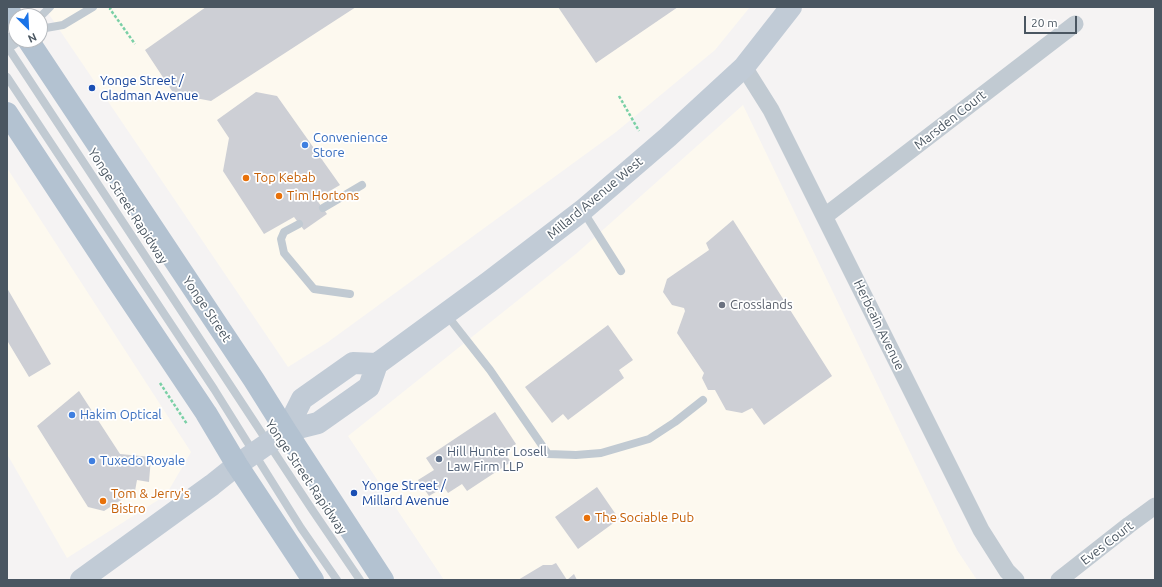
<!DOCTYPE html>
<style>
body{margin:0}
#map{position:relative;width:1162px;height:587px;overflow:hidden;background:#f5f3f3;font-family:Ubuntu,sans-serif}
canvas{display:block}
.frame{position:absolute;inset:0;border:8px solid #4a5661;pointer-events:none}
.north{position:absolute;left:8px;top:8px;width:40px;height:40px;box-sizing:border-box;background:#fff;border:1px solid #b7bbc0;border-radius:50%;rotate:156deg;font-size:11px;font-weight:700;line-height:16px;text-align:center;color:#4a5661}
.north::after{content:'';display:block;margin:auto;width:14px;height:18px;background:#1a73e8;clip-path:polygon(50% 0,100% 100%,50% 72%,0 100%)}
.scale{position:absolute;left:1024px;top:16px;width:53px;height:18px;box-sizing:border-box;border:2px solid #4a5661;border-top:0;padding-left:5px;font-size:12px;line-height:14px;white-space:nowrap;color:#4a5661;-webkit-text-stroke:3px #fff;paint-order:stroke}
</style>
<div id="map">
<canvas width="1162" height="587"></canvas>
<div class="frame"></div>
<div class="north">N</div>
<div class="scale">20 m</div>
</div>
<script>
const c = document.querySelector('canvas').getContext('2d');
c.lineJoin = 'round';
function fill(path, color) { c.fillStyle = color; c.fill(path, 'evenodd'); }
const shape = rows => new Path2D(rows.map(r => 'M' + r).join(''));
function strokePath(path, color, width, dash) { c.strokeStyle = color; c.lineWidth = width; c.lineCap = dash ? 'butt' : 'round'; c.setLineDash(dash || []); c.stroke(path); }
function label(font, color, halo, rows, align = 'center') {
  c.font = font + ' Ubuntu,sans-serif'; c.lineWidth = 3.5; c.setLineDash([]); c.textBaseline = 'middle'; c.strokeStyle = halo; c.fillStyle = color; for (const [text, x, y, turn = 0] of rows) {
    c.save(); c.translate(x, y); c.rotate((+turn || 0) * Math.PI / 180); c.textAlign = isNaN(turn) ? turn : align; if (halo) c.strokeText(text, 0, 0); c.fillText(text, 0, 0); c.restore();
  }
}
const commercial = shape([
 [44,7,750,7,715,50,616,132,328,342,288,367],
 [743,105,957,550,977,580,444,580,348,436,577,253],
 [7,168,191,452,166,495,67,558,7,454]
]);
const building = shape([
 [206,7,356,7,211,101,174,94,145,50],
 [558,7,678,7,596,63],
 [256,92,277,96,340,185,316,199,327,214,304,230,294,217,264,234,223,171,229,138,217,120],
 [733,220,832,376,764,425,752,408,742,413,726,410,715,390,708,390,702,378,704,373,677,333,685,311,684,308,672,305,663,292,667,279,709,250,706,243],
 [7,288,51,364,29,377,8,342,7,342],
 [608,325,633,360,619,370,624,378,568,420,563,414,552,423,525,387],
 [79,391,120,454,151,457,149,482,137,480,135,491,104,511,88,507,37,426],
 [495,412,516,444,504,452,511,462,467,491,462,484,448,493,444,487,429,496,418,480,434,470,426,458],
 [597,487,619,519,578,549,555,517],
 [556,563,567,580,518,580,543,565,552,565],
 [574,574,577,580,567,580]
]);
const path = shape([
 [111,7,110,9,135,44],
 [619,96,639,131],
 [160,383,187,424]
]);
const service = shape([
 [40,17,50,7],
 [40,29,63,25,93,7],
 [7,46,311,508,360,580],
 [7,77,214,389,301,528,337,580],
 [323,208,362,185],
 [583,211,621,271],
 [299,224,284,232,281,239,284,253,314,289,350,294],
 [446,314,490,370,548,454,576,455,601,453,649,439,675,422,703,400]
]);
const minor = shape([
 [7,44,16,38],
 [744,67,771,110,981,530,1007,571,1016,580],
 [825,216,1075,24],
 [1059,580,1129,525,1155,506]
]);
const secondary = shape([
 [286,431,302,399,353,363,377,364],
 [81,580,212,485,237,465,286,431,318,423,369,387,377,364,489,282,583,210,668,137,744,67,791,7]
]);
const primary = shape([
 [7,8,16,22],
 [28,40,254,380,286,431,383,580],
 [7,113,117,280,206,413,237,465,313,580]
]);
const markers = [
 [92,88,4,"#1a4fb4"],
 [305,145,4,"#3f7fe0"],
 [246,178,4,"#e8710a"],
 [279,196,4,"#e8710a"],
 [722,305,4,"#6b7280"],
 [72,415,4,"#3f7fe0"],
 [439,459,4,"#5c6f8a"],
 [92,461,4,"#3f7fe0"],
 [354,493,4,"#1a4fb4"],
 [103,501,4,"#e8710a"],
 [587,518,4,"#e8710a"]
];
const transitNames = [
 ["Yonge Street /",100,81],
 ["Gladman Avenue",100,96],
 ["Yonge Street /",362,486],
 ["Millard Avenue",362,501]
];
const streetNames = [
 ["Marsden Court",950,120,-38],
 ["Millard Avenue West",595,198,-40],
 ["Yonge Street Rapidway",128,206,57],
 ["Yonge Street",207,309,56],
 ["Herbcain Avenue",879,325,64],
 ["Yonge Street Rapidway",306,477,56],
 ["Eves Court",1107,543,-38]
];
const shopNames = [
 ["Convenience",313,138],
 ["Store",313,153],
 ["Hakim Optical",80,415],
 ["Tuxedo Royale",100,461]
];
const foodNames = [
 ["Top Kebab",254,178],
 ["Tim Hortons",287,196],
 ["Tom & Jerry's",111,494],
 ["Bistro",111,509],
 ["The Sociable Pub",595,518]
];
const worshipNames = [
 ["Crosslands",730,305]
];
const serviceNames = [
 ["Hill Hunter Losell",447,452],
 ["Law Firm LLP",447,467]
];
fill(commercial, '#fdf9ef');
fill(building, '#cdcfd5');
strokePath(path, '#7ad0a6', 2.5, [3, 2]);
strokePath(service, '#c1cad2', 8);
strokePath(minor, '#c1cad2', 17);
strokePath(secondary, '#c1cbd6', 22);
strokePath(primary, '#b3c2d1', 22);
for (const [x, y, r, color] of markers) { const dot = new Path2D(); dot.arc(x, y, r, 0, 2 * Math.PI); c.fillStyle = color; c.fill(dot); strokePath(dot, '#fff', 1.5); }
label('13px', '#164399', '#fff', transitNames, 'left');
label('13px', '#4a5661', '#fff', streetNames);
label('13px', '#366cbe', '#fff', shopNames, 'left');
label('13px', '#c56008', '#fff', foodNames, 'left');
label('13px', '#5b616d', '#fff', worshipNames, 'left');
label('13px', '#4e5e75', '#fff', serviceNames, 'left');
</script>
